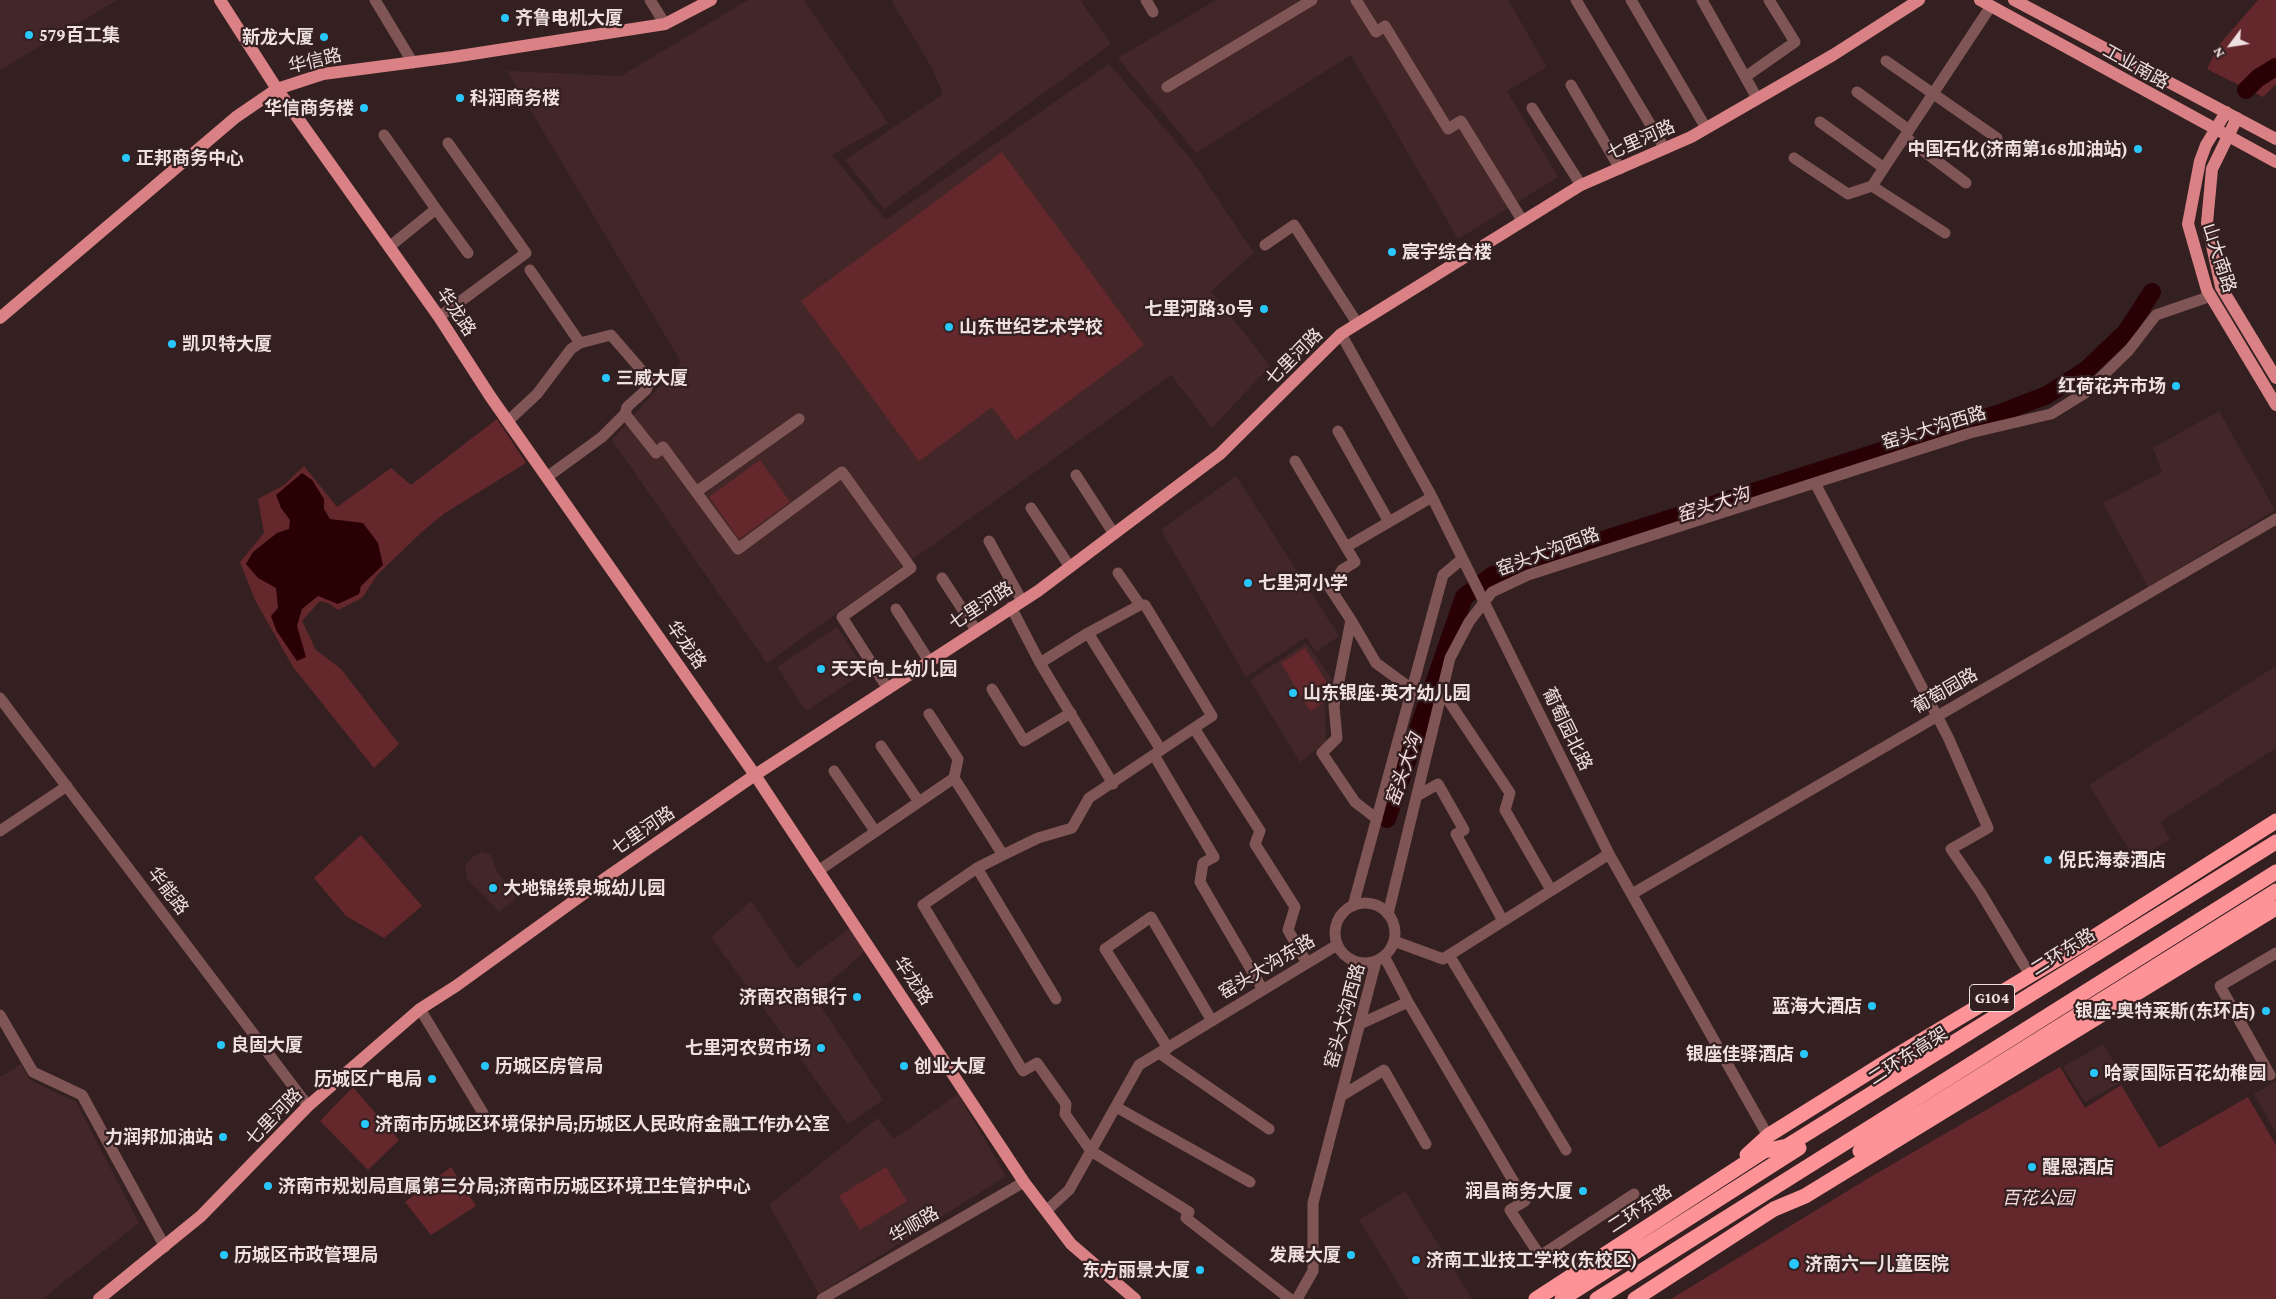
<!DOCTYPE html>
<meta charset="utf-8">
<style>
body{margin:0}
#map{position:relative;width:2276px;height:1299px;overflow:hidden;background:#342020;font-family:"Crimson Pro",serif}
canvas{display:block}
.north{position:absolute;left:2206px;top:20px;width:50px;height:50px;-webkit-text-stroke:4px #342020;paint-order:stroke;rotate:239deg;font-size:14px;font-weight:700;line-height:20px;text-align:center;color:#efe0e0}
.north::after{content:'';display:block;margin:auto;width:18px;height:22px;background:#efe0e0;clip-path:polygon(50% 0,100% 100%,50% 72%,0 100%)}
</style>
<div id="map">
<canvas width="2276" height="1299"></canvas>
<div class="north">N</div>
</div>
<script>
const c = document.querySelector('canvas').getContext('2d');
c.lineJoin = 'round';
function fill(path, color) { c.fillStyle = color; c.fill(path, 'evenodd'); }
const shape = rows => new Path2D(rows.map(r => 'M' + r).join(''));
function strokePath(path, color, width, dash) { c.strokeStyle = color; c.lineWidth = width; c.lineCap = dash ? 'butt' : 'round'; c.setLineDash(dash || []); c.stroke(path); }
function label(font, color, halo, rows, align = 'center') {
  c.font = font + ' "Crimson Pro","Noto Sans SC",serif'; c.lineWidth = 4.5; c.setLineDash([]); c.textBaseline = 'middle'; c.strokeStyle = halo; c.fillStyle = color; for (const [text, x, y, turn = 0] of rows) {
    c.save(); c.translate(x, y); c.rotate((+turn || 0) * Math.PI / 180); c.textAlign = isNaN(turn) ? turn : align; if (halo) c.strokeText(text, 0, 0); c.fillText(text, 0, 0); c.restore();
  }
}
const built = shape([
 [0,0,117,0,0,70],
 [748,0,804,0,888,123,832,155,886,220,1109,64,1191,159,1254,253,1211,291,1270,366,1212,428,1171,375,767,663,612,440,681,362,507,71,621,76],
 [891,0,1080,0,1111,44,884,209,845,160,943,94,932,68],
 [1216,0,1508,0,1547,67,1507,91,1558,177,1458,239,1351,55,1196,153,1118,58],
 [2219,411,2275,510,2148,587,2103,503,2162,472,2153,448],
 [1236,476,1339,636,1316,652,1306,637,1246,677,1161,530],
 [837,627,866,671,806,711,777,667],
 [1306,643,1331,678,1325,707,1326,742,1300,762,1250,680],
 [2276,666,2276,748,2160,822,2170,839,2136,861,2089,785],
 [482,852,491,855,496,870,517,898,499,912,467,879,465,865,473,856],
 [751,901,797,968,850,928,865,951,814,996,883,1100,848,1124,711,937],
 [2103,1044,2125,1080,2085,1102,2063,1067],
 [21,1064,30,1080,76,1102,139,1223,42,1299,0,1299,0,1077],
 [2276,1081,2276,1133,2254,1094],
 [958,1094,1006,1176,819,1294,769,1205,878,1118,894,1139],
 [1405,1191,1472,1299,1408,1299,1359,1220]
]);
const green = shape([
 [2258,0,2276,0,2276,84,2263,97,2207,69,2218,46],
 [1002,152,1144,345,1016,440,992,407,919,461,801,301],
 [497,419,526,463,445,513,424,530,378,574,362,598,338,610,330,604,320,601,302,621,316,650,341,669,399,744,374,768,293,667,255,600,240,562,264,533,258,499,284,485,304,466,337,507,391,468,411,485],
 [760,460,790,502,739,539,709,497],
 [1305,648,1326,681,1323,703,1310,711,1281,663],
 [361,835,422,906,384,938,346,916,314,878],
 [2060,1067,2085,1108,2121,1085,2159,1148,2248,1097,2276,1145,2276,1299,1671,1299,1867,1179],
 [353,1087,399,1140,368,1170,320,1121],
 [451,1167,476,1206,431,1235,405,1202],
 [886,1167,907,1201,860,1230,839,1196]
]);
const water = shape([
 [302,473,312,480,324,499,324,509,330,519,363,523,378,543,383,565,361,586,359,594,338,604,318,596,302,609,297,626,306,657,297,661,276,630,271,616,278,608,276,588,258,578,246,564,253,552,277,533,289,529,290,520,281,508,276,495]
]);
const river = shape([
 [2246,90,2258,78,2276,67],
 [1387,819,1464,597,1493,575,2003,412,2047,395,2086,370,2126,332,2152,292]
]);
const minor = shape([
 [375,0,413,63],
 [650,0,665,24],
 [1146,0,1153,12],
 [1356,0,1376,32,1385,26,1448,129,1461,121,1522,220],
 [1576,0,1665,149],
 [1631,0,1706,128],
 [1702,0,1757,98],
 [1886,61,1997,138],
 [1745,77,1795,42,1769,0],
 [1571,85,1620,169],
 [1167,87,1312,0],
 [1857,92,1909,130,1905,137,1966,183],
 [1532,108,1581,185],
 [1820,122,1884,168],
 [384,135,436,209,389,247],
 [1794,158,1848,194,1872,186,1991,6],
 [1872,186,1945,233],
 [436,209,468,253],
 [1265,245,1294,225,1357,323],
 [530,270,580,343],
 [439,317,526,253,448,143],
 [1341,334,1432,497,1609,854,1768,1136],
 [508,421,537,394,571,349,580,343,611,335,650,380,646,390,627,407,625,414,656,453,663,447,738,549,842,472,911,568,842,617,888,689],
 [1338,431,1389,522],
 [1295,461,1346,547],
 [1076,475,1114,534],
 [547,477,602,437,625,414],
 [1815,483,1948,737,1988,828,1951,849,1981,893,2030,975],
 [696,492,799,419],
 [1031,508,1070,567],
 [989,541,1022,601],
 [942,578,976,630],
 [1011,607,1040,663,1113,784],
 [896,609,929,661],
 [1351,620,1376,663,1413,690],
 [1088,633,1140,605,1118,573],
 [1040,663,1088,633,1161,750],
 [992,689,1024,741,1071,713],
 [1442,691,1510,793,1505,810,1551,890],
 [0,698,308,1106],
 [929,714,958,759,954,778],
 [1194,728,1260,831,1255,844,1295,907,1288,930,1307,963],
 [881,746,919,802],
 [1154,755,1214,857,1203,863,1200,882,1263,990],
 [834,771,875,831],
 [1417,796,1438,784,1464,830,1456,834,1503,921],
 [1377,819,1355,802,1322,753,1337,738,1334,706,1351,620,1330,588,1342,570,1355,562,1346,547,1432,497],
 [0,831,67,786],
 [1003,855,977,868,923,905,1023,1071,1037,1063,1066,1104,1065,1114,1091,1151,1189,1212,1186,1218,1290,1299],
 [977,868,1056,999],
 [818,871,954,778,1003,855,1038,838,1072,828,1089,798,1212,716,1145,605,1140,605],
 [1632,894,2276,519],
 '1335 933a30 30 0 1 1 60 0a30 30 0 1 1-60 0Z',
 [1353,906,1443,575,1462,559],
 [1388,914,1450,658,1469,622,1492,592,1528,575,1970,433,2051,414,2085,393,2129,350,2156,315,2211,296],
 [1394,941,1443,959,1609,854],
 [1449,955,1566,1150],
 [1384,956,1408,1002],
 [420,1009,483,1113],
 [0,1015,33,1072,82,1095,165,1247],
 [1360,1024,1408,1002,1525,1201,1510,1210,1540,1256,1634,1194],
 [1168,1048,1105,949,1151,917,1212,1021],
 [1159,1053,1269,1129],
 [2270,1075,2220,986,2276,953],
 [1341,1096,1384,1070,1426,1144],
 [1116,1107,1250,1182],
 [1046,1211,1069,1190,1139,1065,1337,945],
 [822,1299,1024,1182],
 [1297,1299,1313,1271,1313,1203,1376,961]
]);
const major = shape([
 [220,0,277,89,439,317,490,396,755,775,1024,1182,1071,1244,1135,1299],
 [1980,0,2276,162],
 [2014,0,2276,139],
 [2226,112,2206,145,2200,161,2188,224,2207,290,2276,405],
 [2237,118,2212,169,2207,223,2221,287,2276,378],
 [0,318,236,117,277,89,323,74,453,57,665,24,711,0],
 [99,1299,201,1216,308,1106,420,1009,456,986,607,877,755,775,1038,591,1220,454,1341,334,1581,185,1691,137,1833,55,1919,0]
]);
const highway = shape([
 [1860,1151,2276,891],
 [1747,1155,1769,1135,1884,1063,2089,940,2276,821],
 [1536,1299,1764,1151,1787,1146,2276,842],
 [1562,1299,1799,1148],
 [1597,1299,2276,872],
 [1635,1299,1774,1209,1805,1196,2276,908]
]);
const markers = [
 [505,18,5,"#28c8ff"],
 [29,35,5,"#28c8ff"],
 [324,37,5,"#28c8ff"],
 [460,98,5,"#28c8ff"],
 [364,108,5,"#28c8ff"],
 [2138,149,5,"#28c8ff"],
 [126,158,5,"#28c8ff"],
 [1392,252,5,"#28c8ff"],
 [1264,309,5,"#28c8ff"],
 [949,327,5,"#28c8ff"],
 [172,344,5,"#28c8ff"],
 [606,378,5,"#28c8ff"],
 [2176,386,5,"#28c8ff"],
 [1248,583,5,"#28c8ff"],
 [821,669,5,"#28c8ff"],
 [1293,693,5,"#28c8ff"],
 [2048,860,5,"#28c8ff"],
 [493,888,5,"#28c8ff"],
 [857,997,5,"#28c8ff"],
 [1872,1006,5,"#28c8ff"],
 [2266,1011,5,"#28c8ff"],
 [221,1045,5,"#28c8ff"],
 [821,1048,5,"#28c8ff"],
 [1804,1054,5,"#28c8ff"],
 [485,1066,5,"#28c8ff"],
 [904,1066,5,"#28c8ff"],
 [2094,1073,5,"#28c8ff"],
 [432,1079,5,"#28c8ff"],
 [365,1124,5,"#28c8ff"],
 [223,1137,5,"#28c8ff"],
 [2032,1167,5,"#28c8ff"],
 [268,1186,5,"#28c8ff"],
 [1583,1191,5,"#28c8ff"],
 [224,1255,5,"#28c8ff"],
 [1351,1255,5,"#28c8ff"],
 [1416,1260,5,"#28c8ff"],
 [1794,1264,6,"#28c8ff"],
 [1200,1270,5,"#28c8ff"]
];
const shields = [
 [1992,998,45]
];
const shieldNames = [
 ["G104",1992,998]
];
const poiNames = [
 ["齐鲁电机大厦",515,18],
 ["579百工集",39,35],
 ["新龙大厦",314,37,"right"],
 ["科润商务楼",470,98],
 ["华信商务楼",354,108,"right"],
 ["中国石化(济南第168加油站)",2128,149,"right"],
 ["正邦商务中心",136,158],
 ["宸宇综合楼",1402,252],
 ["七里河路30号",1254,309,"right"],
 ["山东世纪艺术学校",959,327],
 ["凯贝特大厦",182,344],
 ["三威大厦",616,378],
 ["红荷花卉市场",2166,386,"right"],
 ["七里河小学",1258,583],
 ["天天向上幼儿园",831,669],
 ["山东银座·英才幼儿园",1303,693],
 ["倪氏海泰酒店",2058,860],
 ["大地锦绣泉城幼儿园",503,888],
 ["济南农商银行",847,997,"right"],
 ["蓝海大酒店",1862,1006,"right"],
 ["银座·奥特莱斯(东环店)",2256,1011,"right"],
 ["良固大厦",231,1045],
 ["七里河农贸市场",811,1048,"right"],
 ["银座佳驿酒店",1794,1054,"right"],
 ["历城区房管局",495,1066],
 ["创业大厦",914,1066],
 ["哈蒙国际百花幼稚园",2104,1073],
 ["历城区广电局",422,1079,"right"],
 ["济南市历城区环境保护局;历城区人民政府金融工作办公室",375,1124],
 ["力润邦加油站",213,1137,"right"],
 ["醒恩酒店",2042,1167],
 ["济南市规划局直属第三分局;济南市历城区环境卫生管护中心",278,1186],
 ["润昌商务大厦",1573,1191,"right"],
 ["历城区市政管理局",234,1255],
 ["发展大厦",1341,1255,"right"],
 ["济南工业技工学校(东校区)",1426,1260],
 ["济南六一儿童医院",1805,1264],
 ["东方丽景大厦",1190,1270,"right"]
];
const streetNames = [
 ["华信路",315,61,-13],
 ["工业南路",2136,67,29],
 ["七里河路",1641,140,-24],
 ["山大南路",2219,258,72],
 ["华龙路",456,312,56],
 ["七里河路",1294,357,-45],
 ["窑头大沟西路",1934,428,-17],
 ["窑头大沟西路",1548,552,-20],
 ["七里河路",981,606,-33],
 ["华龙路",686,645,55],
 ["葡萄园路",1945,691,-30],
 ["葡萄园北路",1567,729,64],
 ["七里河路",643,831,-34],
 ["华能路",168,891,53],
 ["二环东路",2063,952,-32],
 ["窑头大沟东路",1267,967,-31],
 ["华龙路",913,981,56],
 ["窑头大沟西路",1345,1016,-75],
 ["二环东高架",1908,1056,-33],
 ["七里河路",274,1117,-46],
 ["二环东路",1640,1209,-33],
 ["华顺路",914,1225,-30]
];
const parkNames = [
 ["百花公园",2038,1198]
];
const waterNames = [
 ["窑头大沟",1713,505,-18],
 ["窑头大沟",1404,770,-71]
];
fill(built, '#432728');
fill(green, '#64272c');
fill(water, '#290004');
strokePath(river, '#290004', 18);
strokePath(minor, '#805556', 11);
strokePath(major, '#d98185', 12);
strokePath(highway, '#fd9297', 15);
for (const [x, y, r, color] of markers) { const dot = new Path2D(); dot.arc(x, y, r, 0, 2 * Math.PI); c.fillStyle = color; c.fill(dot); strokePath(dot, '#342020', 2); }
for (const [x, y, w] of shields) { const box = new Path2D(); box.roundRect(x - w / 2, y - 13.5, w, 27, 4); c.fillStyle = '#342020'; c.fill(box); strokePath(box, '#efe0e0', 1); }
label('bold 16px', '#efe0e0', null, shieldNames);
label('bold 18px', '#efe0e0', '#342020', poiNames, 'left');
label('18px', '#efe0e0', '#342020', streetNames);
label('italic 18px', '#f6dada', '#342020', parkNames);
label('italic 19px', '#f9dcdc', '#342020', waterNames);
</script>
